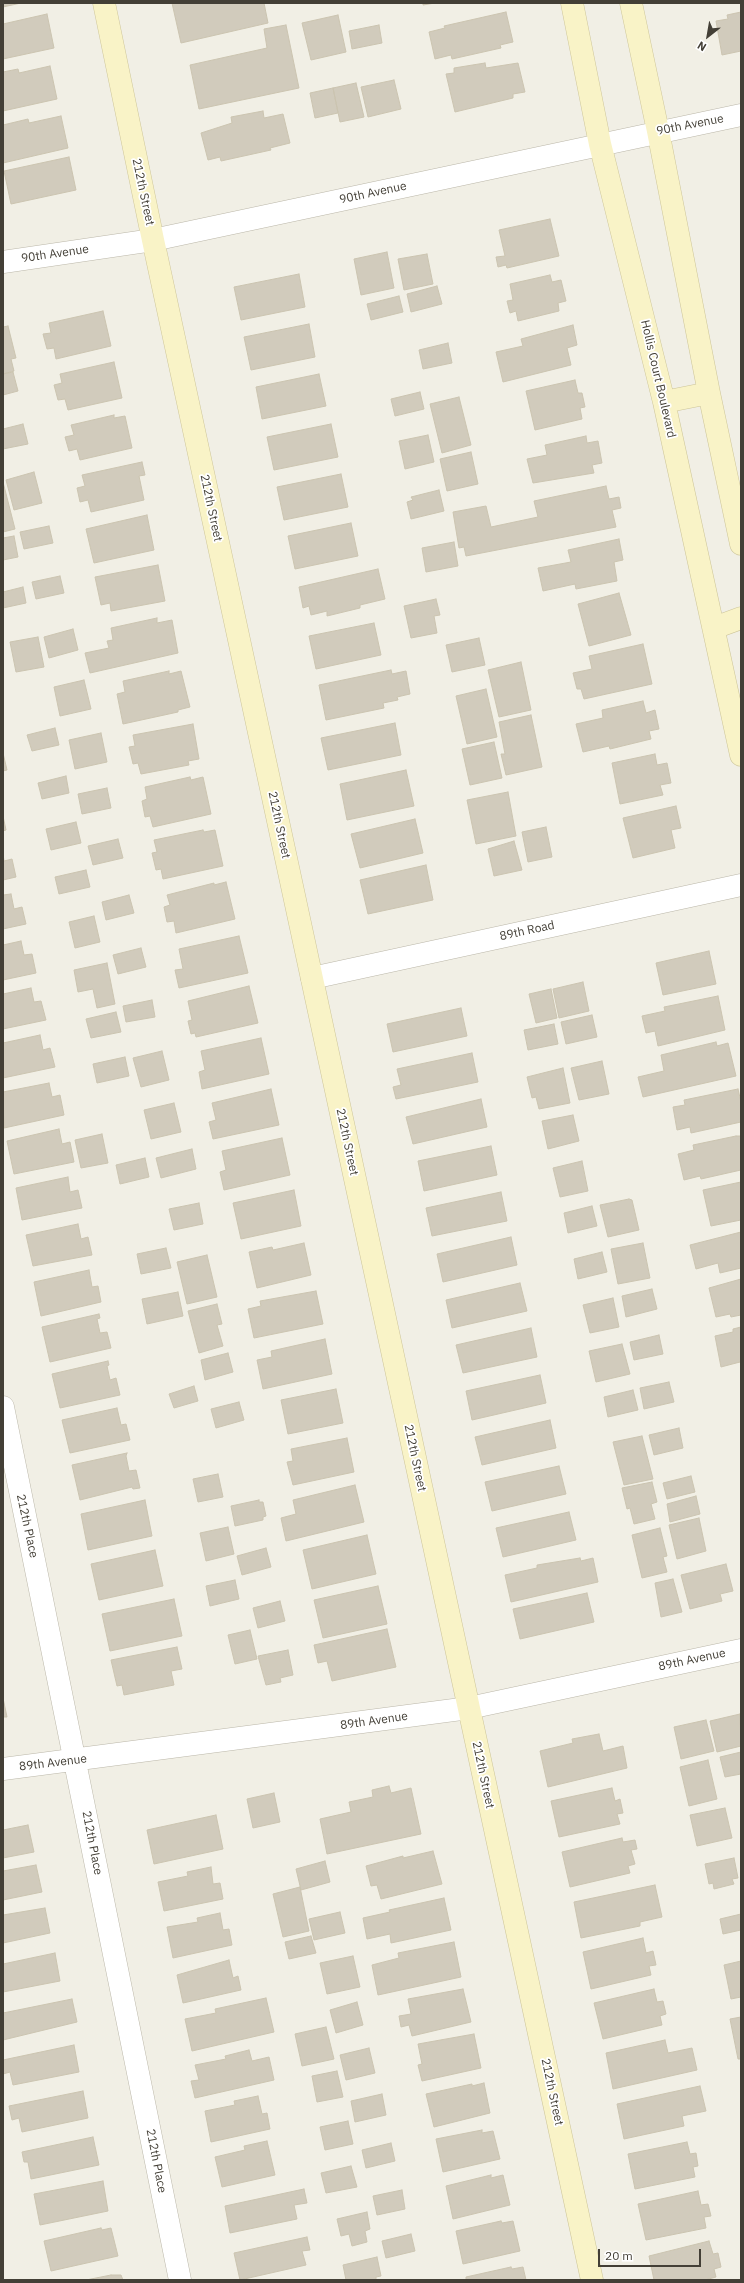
<!DOCTYPE html>
<style>
body{margin:0}
#map{position:relative;width:744px;height:2283px;overflow:hidden;background:#f1efe5;font-family:"IBM Plex Sans",sans-serif}
canvas{display:block}
.frame{position:absolute;inset:0;border:4px solid #433f36;pointer-events:none}
.north{position:absolute;left:688px;top:16px;width:40px;height:40px;-webkit-text-stroke:3px #fff;paint-order:stroke;rotate:211deg;font-size:11px;font-weight:700;line-height:16px;text-align:center;color:#433f36}
.north::after{content:'';display:block;margin:auto;width:14px;height:18px;background:#433f36;clip-path:polygon(50% 0,100% 100%,50% 72%,0 100%)}
.scale{position:absolute;left:598px;top:2249px;width:103px;height:18px;box-sizing:border-box;border:2px solid #433f36;border-top:0;padding-left:5px;font-size:12px;line-height:14px;white-space:nowrap;color:#433f36;-webkit-text-stroke:3px #fff;paint-order:stroke}
</style>
<div id="map">
<canvas width="744" height="2283"></canvas>
<div class="frame"></div>
<div class="north">N</div>
<div class="scale">20 m</div>
</div>
<script>
const c = document.querySelector('canvas').getContext('2d');
c.lineJoin = 'round';
function fill(path, color) { c.fillStyle = color; c.fill(path, 'evenodd'); }
const shape = rows => new Path2D(rows.map(r => 'M' + r).join(''));
function strokePath(path, color, width, dash) { c.strokeStyle = color; c.lineWidth = width; c.lineCap = dash ? 'butt' : 'round'; c.setLineDash(dash || []); c.stroke(path); }
function label(font, color, halo, rows, align = 'center') {
  c.font = font + ' "IBM Plex Sans",sans-serif'; c.lineWidth = 3.5; c.setLineDash([]); c.textBaseline = 'middle'; c.strokeStyle = halo; c.fillStyle = color; for (const [text, x, y, turn = 0] of rows) {
    c.save(); c.translate(x, y); c.rotate((+turn || 0) * Math.PI / 180); c.textAlign = isNaN(turn) ? turn : align; if (halo) c.strokeText(text, 0, 0); c.fillText(text, 0, 0); c.restore();
  }
}
const building = shape([
 [3,3,21,3,3,7,3,3],
 [172,3,264,3,268,23,181,43,172,3],
 [423,3,435,3,423,5,423,3],
 [506,12,513,42,500,45,501,48,452,59,451,55,435,59,429,32,445,28,444,26,506,12],
 [741,12,741,51,722,55,716,21,728,19,727,15,741,12],
 [47,14,54,48,3,59,3,24,47,14],
 [338,15,346,52,311,60,302,23,338,15],
 [286,25,299,88,199,109,190,65,267,48,264,29,286,25],
 [379,25,382,43,352,49,349,31,379,25],
 [485,63,486,68,518,63,525,92,513,94,513,98,455,112,446,74,454,73,454,68,485,63],
 [50,66,57,99,3,111,3,72,18,69,19,73,50,66],
 [394,80,401,109,368,117,361,87,394,80],
 [356,83,364,117,340,122,333,88,356,83],
 [333,88,338,113,315,118,310,93,333,88],
 [263,111,264,118,283,114,290,143,270,148,271,150,221,161,220,157,208,160,201,133,232,123,231,117,263,111],
 [61,116,68,148,3,163,3,125,28,119,29,123,61,116],
 [69,157,76,190,11,204,4,171,69,157],
 [550,219,559,256,507,268,506,265,498,267,496,257,505,256,499,230,550,219],
 [387,252,394,288,361,295,354,259,387,252],
 [427,254,433,284,404,290,398,259,427,254],
 [299,274,305,307,241,320,234,287,299,274],
 [550,275,552,282,561,280,566,301,558,303,559,311,518,321,516,311,510,313,507,301,513,300,510,284,550,275],
 [437,286,442,304,411,312,407,294,437,286],
 [399,296,403,312,371,320,367,304,399,296],
 [103,311,111,346,56,359,54,348,47,349,43,334,51,333,49,323,103,311],
 [309,324,315,357,251,370,244,337,309,324],
 [573,325,577,345,567,348,571,365,503,382,496,352,523,346,521,339,573,325],
 [8,326,16,358,11,359,14,371,3,374,3,327,8,326],
 [448,343,452,363,423,369,419,350,448,343],
 [114,362,122,398,68,410,65,399,58,400,54,385,62,383,60,374,114,362],
 [13,372,18,391,3,395,3,374,13,372],
 [319,374,326,406,262,419,256,387,319,374],
 [575,380,578,393,582,393,585,407,580,408,582,419,535,430,526,391,575,380],
 [420,392,424,409,395,416,391,399,420,392],
 [459,397,471,445,442,453,430,404,459,397],
 [114,415,114,418,125,416,132,448,80,460,77,449,69,451,65,437,74,435,71,425,114,415],
 [23,424,28,444,3,449,3,429,23,424],
 [331,424,338,457,274,470,267,437,331,424],
 [428,435,434,462,405,469,399,441,428,435],
 [586,436,587,443,598,441,602,463,592,465,594,473,533,483,527,459,547,455,545,445,586,436],
 [471,452,478,484,447,491,440,459,471,452],
 [142,462,145,475,139,476,144,500,91,512,88,500,80,502,77,488,85,486,82,475,142,462],
 [34,472,42,503,14,510,6,480,34,472],
 [341,474,348,507,284,520,277,487,341,474],
 [3,482,15,529,3,532,3,482],
 [606,486,609,499,619,497,621,508,612,510,616,527,466,556,464,547,459,548,453,512,486,506,491,527,538,517,534,501,606,486],
 [439,490,444,511,411,519,407,502,413,500,411,497,439,490],
 [147,515,154,550,94,563,86,529,147,515],
 [351,523,358,556,295,569,288,536,351,523],
 [49,526,53,543,24,549,20,532,49,526],
 [14,536,18,557,3,560,3,538,14,536],
 [619,539,623,560,614,562,617,581,576,589,575,584,543,591,538,568,571,562,568,550,619,539],
 [454,542,458,566,426,572,422,548,454,542],
 [158,565,165,601,111,611,110,603,101,605,95,577,158,565],
 [378,569,385,599,360,605,360,608,327,616,327,611,311,615,309,606,303,608,299,587,378,569],
 [60,576,64,593,36,599,32,582,60,576],
 [23,587,26,603,3,608,3,592,23,587],
 [619,593,631,635,589,646,578,604,619,593],
 [436,599,440,615,434,616,437,633,411,638,404,606,436,599],
 [157,618,157,623,172,620,178,653,90,673,85,653,109,648,107,641,113,640,111,628,157,618],
 [374,623,381,655,316,669,309,636,374,623],
 [73,629,78,650,49,658,44,637,73,629],
 [38,637,44,667,16,672,10,642,38,637],
 [479,638,485,665,452,672,446,645,479,638],
 [643,644,652,684,584,699,581,689,577,689,573,673,592,669,589,656,643,644],
 [521,662,531,710,499,717,488,670,521,662],
 [391,670,392,674,406,671,410,694,397,697,398,700,383,703,384,708,326,720,319,685,391,670],
 [169,671,169,674,181,671,190,707,178,710,178,712,123,724,117,694,125,692,123,681,169,671],
 [84,680,91,709,60,716,54,687,84,680],
 [486,689,497,737,467,744,456,696,486,689],
 [643,701,646,713,655,710,659,729,649,731,651,739,610,749,609,746,583,752,576,724,603,718,602,710,643,701],
 [531,715,542,767,506,775,501,754,505,754,499,722,531,715],
 [395,723,401,755,328,770,321,738,395,723],
 [193,724,199,759,188,761,189,765,141,774,138,763,133,764,129,747,135,746,133,735,193,724],
 [55,728,59,745,32,751,27,735,55,728],
 [101,733,107,762,75,769,69,740,101,733],
 [494,742,502,778,470,785,462,749,494,742],
 [3,753,7,770,3,771,3,753],
 [655,754,657,765,667,763,671,783,660,785,663,795,620,804,612,763,655,754],
 [406,770,414,806,347,820,340,784,406,770],
 [66,776,69,793,42,799,38,783,66,776],
 [190,777,191,780,203,777,211,814,153,827,150,816,145,817,142,801,147,799,145,787,190,777],
 [107,788,111,808,82,814,78,794,107,788],
 [508,792,516,836,476,844,467,800,508,792],
 [676,806,681,828,671,830,675,848,633,858,623,818,676,806],
 [3,816,6,830,3,831,3,816],
 [415,819,423,853,360,868,351,834,415,819],
 [76,822,81,843,51,850,46,829,76,822],
 [546,827,552,857,528,862,522,832,546,827],
 [203,830,204,832,215,830,223,866,163,879,161,869,156,870,152,853,157,852,154,840,203,830],
 [118,839,123,858,93,865,88,846,118,839],
 [514,841,522,870,494,876,488,849,514,841],
 [3,854,4,861,12,859,16,877,3,880,3,854],
 [426,865,433,900,368,914,360,880,426,865],
 [86,870,90,887,59,894,55,877,86,870],
 [226,882,235,919,176,933,174,921,167,922,164,907,170,905,167,895,214,883,214,885,226,882],
 [11,894,14,909,22,907,26,924,3,929,3,895,11,894],
 [129,895,134,913,106,920,102,902,129,895],
 [94,916,100,942,75,948,69,922,94,916],
 [239,936,248,973,179,988,175,970,183,969,179,949,239,936],
 [21,941,24,955,32,954,36,973,3,980,3,945,21,941],
 [141,948,146,967,118,974,113,955,141,948],
 [709,951,716,984,663,995,656,963,709,951],
 [107,963,115,1004,97,1008,93,989,78,992,74,970,107,963],
 [583,982,589,1011,559,1018,553,989,583,982],
 [249,986,258,1023,196,1037,195,1033,191,1034,188,1021,192,1020,188,1001,249,986],
 [31,988,34,1002,41,1001,46,1020,3,1029,3,994,31,988],
 [551,989,557,1018,536,1023,529,994,551,989],
 [718,996,725,1030,658,1046,655,1031,646,1033,642,1016,665,1011,664,1007,718,996],
 [152,1000,155,1017,126,1022,123,1006,152,1000],
 [461,1008,467,1036,393,1052,387,1024,461,1008],
 [116,1012,121,1032,91,1038,86,1019,116,1012],
 [592,1015,597,1037,566,1044,561,1022,592,1015],
 [554,1024,558,1044,528,1050,524,1030,554,1024],
 [40,1035,43,1050,50,1048,55,1067,3,1078,3,1043,40,1035],
 [261,1038,269,1074,202,1089,199,1072,205,1070,201,1051,261,1038],
 [716,1042,717,1046,728,1043,736,1076,643,1097,638,1077,664,1071,661,1055,716,1042],
 [162,1051,169,1080,141,1087,133,1058,162,1051],
 [472,1053,478,1082,396,1099,393,1087,401,1085,397,1069,472,1053],
 [125,1057,129,1076,97,1083,93,1064,125,1057],
 [602,1061,609,1094,579,1100,571,1068,602,1061],
 [563,1068,570,1103,539,1109,536,1097,532,1098,527,1077,563,1068],
 [49,1083,52,1097,60,1095,64,1115,4,1128,3,1092,49,1083],
 [271,1089,279,1125,213,1139,209,1122,216,1120,212,1103,271,1089],
 [738,1089,741,1102,741,1122,691,1133,690,1127,677,1130,673,1107,685,1105,684,1100,738,1089],
 [481,1099,487,1127,413,1144,406,1117,481,1099],
 [174,1103,181,1132,151,1139,144,1110,174,1103],
 [573,1115,579,1141,548,1149,542,1121,573,1115],
 [59,1129,62,1144,70,1142,74,1162,14,1174,7,1141,59,1129],
 [102,1134,108,1163,81,1168,75,1140,102,1134],
 [736,1136,741,1136,741,1170,701,1179,700,1176,684,1180,678,1154,694,1150,693,1145,736,1136],
 [282,1138,290,1175,224,1190,220,1172,226,1170,222,1151,282,1138],
 [491,1146,497,1175,424,1191,418,1161,491,1146],
 [192,1149,196,1169,161,1178,156,1158,192,1149],
 [145,1158,149,1177,120,1184,116,1165,145,1158],
 [582,1161,588,1191,560,1197,553,1168,582,1161],
 [68,1177,70,1192,78,1190,82,1208,22,1220,16,1188,68,1177],
 [741,1182,741,1220,711,1226,703,1190,741,1182],
 [294,1190,301,1226,241,1239,233,1203,294,1190],
 [501,1192,507,1221,432,1236,426,1208,501,1192],
 [629,1199,632,1200,639,1230,608,1237,600,1205,629,1199],
 [199,1203,203,1224,174,1230,169,1209,199,1203],
 [592,1206,597,1226,568,1233,564,1213,592,1206],
 [78,1224,81,1239,88,1237,92,1255,33,1266,26,1235,78,1224],
 [741,1232,741,1268,720,1273,718,1263,696,1269,690,1245,741,1232],
 [511,1237,517,1265,443,1282,437,1254,511,1237],
 [304,1243,311,1275,257,1288,249,1252,272,1247,273,1250,304,1243],
 [643,1243,650,1278,618,1284,611,1249,643,1243],
 [166,1248,171,1268,141,1274,137,1254,166,1248],
 [602,1252,607,1272,578,1279,574,1259,602,1252],
 [207,1255,217,1297,187,1304,177,1262,207,1255],
 [89,1270,92,1287,98,1286,101,1302,41,1316,34,1282,89,1270],
 [741,1279,741,1315,731,1317,730,1314,716,1317,709,1288,741,1279],
 [520,1283,527,1311,452,1328,446,1300,520,1283],
 [652,1289,657,1309,626,1317,622,1296,652,1289],
 [316,1291,323,1324,254,1338,248,1309,261,1306,260,1301,316,1291],
 [178,1292,183,1316,147,1324,142,1299,178,1292],
 [613,1298,619,1327,590,1333,583,1305,613,1298],
 [217,1304,222,1324,217,1325,223,1346,199,1353,188,1311,217,1304],
 [99,1314,100,1318,97,1319,100,1333,107,1332,111,1348,50,1362,42,1327,99,1314],
 [741,1327,741,1364,740,1362,721,1367,715,1336,733,1332,733,1329,741,1327],
 [531,1328,537,1357,463,1373,456,1345,531,1328],
 [659,1335,663,1354,634,1360,630,1342,659,1335],
 [325,1339,332,1374,263,1389,257,1360,272,1357,271,1351,325,1339],
 [622,1344,630,1374,596,1382,589,1351,622,1344],
 [228,1353,233,1372,205,1380,201,1360,228,1353],
 [108,1361,109,1365,107,1366,110,1380,116,1378,120,1395,60,1408,52,1374,108,1361],
 [540,1375,546,1403,472,1420,466,1391,540,1375],
 [669,1382,674,1402,644,1409,640,1388,669,1382],
 [194,1386,198,1401,174,1408,169,1394,194,1386],
 [336,1389,343,1423,288,1434,281,1400,336,1389],
 [633,1390,638,1410,608,1417,604,1397,633,1390],
 [239,1402,244,1420,216,1428,211,1409,239,1402],
 [117,1408,121,1425,126,1424,130,1440,70,1453,62,1420,117,1408],
 [550,1420,556,1448,482,1465,475,1437,550,1420],
 [679,1428,683,1448,654,1455,649,1435,679,1428],
 [642,1436,653,1479,624,1485,613,1442,642,1436],
 [347,1438,354,1472,293,1485,287,1462,293,1461,291,1449,347,1438],
 [127,1453,126,1456,129,1471,136,1470,140,1488,133,1489,132,1487,80,1500,72,1465,127,1453],
 [559,1466,566,1494,492,1511,485,1482,559,1466],
 [218,1474,223,1497,198,1502,193,1479,218,1474],
 [691,1476,695,1492,667,1499,663,1483,691,1476],
 [652,1482,657,1502,651,1504,655,1519,634,1524,630,1508,627,1509,622,1488,652,1482],
 [355,1485,364,1522,286,1541,281,1518,296,1514,293,1500,355,1485],
 [696,1496,700,1514,670,1522,667,1504,696,1496],
 [145,1500,152,1536,88,1550,81,1514,145,1500],
 [259,1500,259,1502,263,1502,266,1516,263,1517,263,1520,235,1526,231,1506,259,1500],
 [569,1512,576,1540,503,1557,496,1528,569,1512],
 [699,1518,706,1551,677,1559,669,1525,699,1518],
 [228,1527,234,1554,206,1561,200,1533,228,1527],
 [660,1528,667,1556,663,1557,667,1572,642,1578,632,1535,660,1528],
 [367,1535,376,1574,312,1589,303,1550,367,1535],
 [266,1548,271,1567,242,1575,237,1556,266,1548],
 [155,1550,163,1586,99,1600,91,1564,155,1550],
 [580,1558,581,1561,593,1558,598,1582,511,1602,505,1575,537,1568,537,1565,580,1558],
 [726,1564,733,1591,720,1594,722,1601,690,1609,681,1575,726,1564],
 [673,1579,682,1612,661,1617,655,1583,673,1579],
 [235,1580,239,1599,210,1606,206,1586,235,1580],
 [378,1586,387,1624,323,1638,314,1600,378,1586],
 [587,1593,594,1622,520,1639,513,1609,587,1593],
 [174,1599,182,1636,110,1651,102,1614,174,1599],
 [280,1601,285,1621,258,1628,253,1608,280,1601],
 [387,1629,396,1667,332,1681,327,1661,318,1663,314,1645,387,1629],
 [250,1630,257,1659,235,1664,228,1635,250,1630],
 [177,1647,182,1669,171,1671,174,1685,124,1695,122,1685,117,1686,111,1660,177,1647],
 [288,1650,293,1675,280,1678,281,1682,266,1685,258,1656,288,1650],
 [3,1698,7,1717,3,1717,3,1698],
 [740,1714,741,1746,717,1752,710,1721,740,1714],
 [706,1720,714,1751,681,1759,674,1727,706,1720],
 [599,1734,603,1751,623,1746,627,1768,548,1787,540,1751,573,1743,572,1739,599,1734],
 [741,1752,741,1774,725,1777,720,1757,741,1752],
 [708,1760,717,1799,689,1806,680,1767,708,1760],
 [389,1786,391,1793,411,1788,421,1834,327,1854,320,1819,351,1812,349,1802,373,1797,372,1790,389,1786],
 [612,1788,615,1801,620,1799,623,1813,617,1814,620,1824,559,1837,551,1801,612,1788],
 [274,1793,280,1822,253,1828,247,1799,274,1793],
 [725,1808,732,1838,697,1846,690,1815,725,1808],
 [216,1815,223,1849,154,1864,147,1830,216,1815],
 [28,1825,34,1852,3,1858,3,1830,28,1825],
 [622,1838,623,1842,635,1840,637,1849,631,1850,635,1864,628,1866,630,1873,570,1887,562,1852,622,1838],
 [433,1851,442,1884,381,1899,377,1885,371,1886,366,1866,403,1856,403,1858,433,1851],
 [734,1858,738,1878,732,1879,734,1884,714,1889,713,1883,709,1884,705,1864,734,1858],
 [325,1861,330,1882,301,1890,296,1869,325,1861],
 [36,1865,42,1892,3,1900,3,1871,36,1865],
 [211,1867,213,1884,220,1883,223,1899,164,1911,158,1882,188,1876,187,1872,211,1867],
 [655,1885,662,1917,640,1922,640,1926,581,1938,574,1902,655,1885],
 [300,1887,309,1931,283,1937,273,1894,300,1887],
 [444,1898,451,1930,391,1943,390,1934,367,1939,363,1918,390,1912,389,1910,444,1898],
 [45,1908,50,1933,3,1943,3,1915,45,1908],
 [340,1912,345,1933,314,1940,309,1919,340,1912],
 [220,1913,223,1930,229,1929,232,1945,173,1958,167,1927,198,1922,197,1918,220,1913],
 [741,1914,741,1930,723,1934,720,1919,741,1914],
 [311,1936,316,1953,289,1959,285,1942,311,1936],
 [643,1938,646,1953,653,1951,656,1965,649,1966,651,1975,591,1989,583,1952,643,1938],
 [454,1942,461,1977,378,1995,372,1965,399,1958,398,1953,454,1942],
 [55,1953,60,1981,3,1992,3,1964,55,1953],
 [353,1956,360,1987,327,1994,320,1963,353,1956],
 [229,1960,233,1978,238,1976,241,1990,183,2003,177,1975,229,1960],
 [741,1961,741,1997,731,1999,724,1965,741,1961],
 [463,1989,471,2022,412,2036,409,2025,401,2027,399,2016,411,2014,408,1999,463,1989],
 [654,1989,657,2002,663,2001,666,2014,660,2016,662,2025,603,2039,594,2003,654,1989],
 [266,1998,274,2032,192,2051,185,2019,216,2013,215,2009,266,1998],
 [72,1999,77,2022,3,2040,3,2013,72,1999],
 [357,2002,363,2025,336,2033,330,2010,357,2002],
 [741,2017,741,2059,738,2059,730,2019,741,2017],
 [326,2027,334,2059,302,2066,295,2034,326,2027],
 [474,2034,481,2068,422,2081,418,2065,422,2064,418,2044,474,2034],
 [665,2040,668,2053,692,2048,697,2070,613,2089,606,2053,665,2040],
 [74,2045,79,2072,13,2085,10,2072,3,2074,3,2060,74,2045],
 [369,2048,375,2073,346,2080,340,2055,369,2048],
 [249,2050,252,2061,269,2057,274,2080,195,2098,191,2081,199,2080,195,2065,226,2059,225,2056,249,2050],
 [337,2071,343,2097,317,2102,312,2076,337,2071],
 [484,2083,490,2113,434,2127,426,2094,472,2084,472,2086,484,2083],
 [700,2086,706,2111,682,2116,684,2126,624,2139,617,2104,700,2086],
 [83,2091,88,2118,22,2132,19,2118,12,2120,9,2106,83,2091],
 [382,2094,386,2115,355,2122,351,2101,382,2094],
 [258,2096,262,2114,267,2113,270,2129,211,2142,205,2111,235,2105,234,2101,258,2096],
 [348,2121,353,2144,325,2150,320,2127,348,2121],
 [482,2130,482,2133,493,2131,500,2159,443,2172,436,2139,482,2130],
 [93,2137,99,2165,31,2179,28,2162,24,2162,22,2152,93,2137],
 [267,2141,275,2175,222,2187,215,2157,245,2150,244,2146,267,2141],
 [687,2142,690,2154,696,2153,698,2166,693,2167,695,2177,635,2189,628,2154,687,2142],
 [391,2143,395,2161,366,2168,362,2150,391,2143],
 [351,2166,357,2187,326,2193,321,2173,351,2166],
 [491,2175,491,2178,503,2175,510,2205,453,2219,446,2186,491,2175],
 [103,2181,108,2211,40,2225,34,2194,103,2181],
 [304,2189,307,2203,294,2205,297,2219,230,2233,225,2206,304,2189],
 [402,2190,405,2209,377,2215,373,2196,402,2190],
 [698,2191,701,2205,708,2204,711,2216,704,2217,706,2228,646,2240,638,2204,698,2191],
 [367,2212,370,2229,365,2231,367,2242,352,2246,349,2234,341,2236,337,2219,367,2212],
 [501,2221,502,2223,513,2221,520,2251,463,2264,456,2231,501,2221],
 [101,2228,102,2230,111,2228,118,2256,51,2271,44,2241,101,2228],
 [411,2234,415,2251,386,2258,382,2241,411,2234],
 [307,2237,310,2250,302,2251,306,2265,240,2280,234,2253,307,2237],
 [709,2241,713,2254,718,2253,721,2267,714,2269,716,2277,705,2280,654,2280,649,2256,709,2241],
 [377,2257,381,2276,376,2277,376,2280,346,2280,343,2265,377,2257],
 [511,2267,512,2269,523,2267,526,2280,466,2280,466,2277,511,2267],
 [111,2275,121,2275,123,2280,86,2280,111,2275]
]);
const street = shape([
 [3,262,153,240,741,115],
 [312,978,741,885],
 [3,1407,180,2280],
 [3,1769,469,1708,741,1650]
]);
const secondary = shape([
 [104,3,153,240,592,2280],
 [572,3,600,144,664,402,741,755],
 [631,3,658,131,709,393,741,544],
 [664,402,709,393],
 [714,628,741,618]
]);
const streetNames = [
 ["90th Avenue",690,125,-11],
 ["212th Street",143,192,78],
 ["90th Avenue",373,193,-12],
 ["90th Avenue",55,254,-8],
 ["Hollis Court Boulevard",658,379,77],
 ["212th Street",211,508,78],
 ["212th Street",279,825,78],
 ["89th Road",527,931,-12],
 ["212th Street",347,1142,78],
 ["212th Street",415,1458,78],
 ["212th Place",27,1526,78],
 ["89th Avenue",692,1660,-12],
 ["89th Avenue",374,1721,-8],
 ["89th Avenue",53,1763,-7],
 ["212th Street",483,1775,78],
 ["212th Place",92,1843,79],
 ["212th Street",552,2092,78],
 ["212th Place",156,2161,79]
];
fill(building, '#d1cbbc');
strokePath(building, '#cbc4b0', 1);
strokePath(street, '#bbb7a9', 23);
strokePath(secondary, '#cdc599', 23);
strokePath(street, '#fff', 22);
strokePath(secondary, '#f9f3c7', 22);
label('12px', '#433f36', '#fff', streetNames);
</script>
